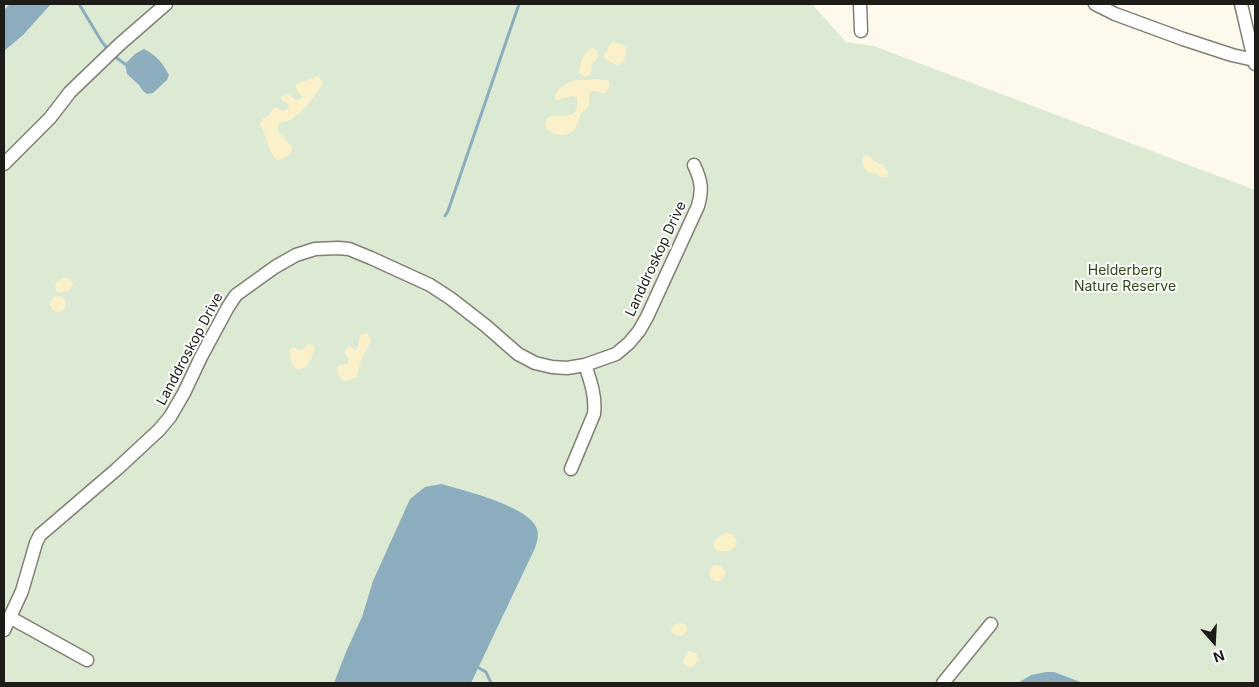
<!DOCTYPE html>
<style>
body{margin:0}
#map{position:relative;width:1259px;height:687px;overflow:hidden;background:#fdfaed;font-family:Inter,sans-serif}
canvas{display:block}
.frame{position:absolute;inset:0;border:5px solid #1d1c18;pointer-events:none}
.north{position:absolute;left:1189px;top:617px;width:50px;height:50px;-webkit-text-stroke:4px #fff;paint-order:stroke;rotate:161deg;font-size:14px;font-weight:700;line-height:20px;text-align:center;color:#1d1c18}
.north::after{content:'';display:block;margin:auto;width:18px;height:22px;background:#1d1c18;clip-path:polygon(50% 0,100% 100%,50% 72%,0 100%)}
</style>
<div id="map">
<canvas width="1259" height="687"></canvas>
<div class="frame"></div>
<div class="north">N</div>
</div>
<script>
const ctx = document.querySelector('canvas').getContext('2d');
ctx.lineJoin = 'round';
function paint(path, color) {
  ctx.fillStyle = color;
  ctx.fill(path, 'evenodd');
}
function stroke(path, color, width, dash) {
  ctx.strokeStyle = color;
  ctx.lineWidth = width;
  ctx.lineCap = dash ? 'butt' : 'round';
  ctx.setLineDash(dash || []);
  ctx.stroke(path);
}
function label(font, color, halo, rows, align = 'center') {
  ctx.font = font + ' Inter,sans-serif';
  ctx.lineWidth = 4;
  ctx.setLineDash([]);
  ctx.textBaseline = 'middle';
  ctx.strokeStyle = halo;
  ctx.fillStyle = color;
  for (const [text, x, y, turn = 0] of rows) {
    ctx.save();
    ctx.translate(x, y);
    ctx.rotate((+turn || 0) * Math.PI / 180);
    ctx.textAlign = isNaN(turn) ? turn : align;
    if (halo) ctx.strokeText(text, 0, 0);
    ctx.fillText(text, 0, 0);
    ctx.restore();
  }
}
const green = new Path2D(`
 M4,4H812L846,42L874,46L1255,190V683H4Z`);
const sand = new Path2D(`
 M613,42L622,44L626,47C627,53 625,68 615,64C612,63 607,60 605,58L604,54L608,50L609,45Z
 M593,48L597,50L598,57L592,64L591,74L585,77L583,76L579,72C580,63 583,52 593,48Z
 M315,77C319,76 321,78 322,83C318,94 300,115 290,120C286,122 282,122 278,124V131L291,146L292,150C290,155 283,160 277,160C270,155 268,142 265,135C264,130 261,129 260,124L263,119L268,116L274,108H278L282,111L286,110L289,108L288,104L281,99V96L288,94L296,100L301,99L302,97L297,91L296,85C301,79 309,82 315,77Z
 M594,79L607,80C611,83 610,90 605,93L592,91L589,93C588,97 590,102 589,105C588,110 583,110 581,114C578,119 579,124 575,129C566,139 548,136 545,124L548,117C565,112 579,123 577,97L572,96L558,100L555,98C556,89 568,81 577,80C583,80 588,80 594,79Z
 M865,155H869L874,161L883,165L887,170L888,174L886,177L883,178L877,174L867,172L863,166L862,160Z
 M64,277L72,281L73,285L69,290L59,293L56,291L55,286L57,281Z
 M50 304a8 8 0 1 1 16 0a8 8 0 1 1-16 0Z
 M363,333L368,334L371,341L362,358L358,371L357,377L347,381H343L338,375L337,367C340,363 345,366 348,363L349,358L345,354V350L350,346L355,350H357C360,344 357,337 363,333Z
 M308,344L312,345L314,349C311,358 309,370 297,369C290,365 290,357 289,350L294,347L298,350H302Z
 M727,533C745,536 736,557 716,550L713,545C714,538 721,535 727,533Z
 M709 573a8 8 0 1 1 16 0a8 8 0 1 1-16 0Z
 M680,623L686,625L687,630C684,637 678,637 672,633L671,630L674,625Z
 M690,651L696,653L698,659L694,666L689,667L685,665L683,661L687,652Z`);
const water = new Path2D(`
 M10,4H51L23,35L4,51V10Z
 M144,49C157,56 162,62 169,75L167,80L153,93L147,94L143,91L139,85L127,74L125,64L135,54Z
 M441,484C463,490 531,507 537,529C539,536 537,542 535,548L471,683H334L346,652L362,617L373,581L410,499L425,487Z
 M1046,672H1054L1083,683H1018L1031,675Z`);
const stream = new Path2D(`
 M79,4L102,42L106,47
 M114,56L125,64
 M445,216L448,211C471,142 496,73 519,4
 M479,668L486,672L491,683`);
const street = new Path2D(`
 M860,4L861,31
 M1095,4L1115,14L1183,39L1232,55L1254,60
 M1241,4L1255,64
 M4,164L50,118L70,92L120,44L166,4
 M571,469L594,414C596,397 591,382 585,365
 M11,618L87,660
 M4,630L22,591L36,543L40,535L117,469L159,430L170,417L184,393L201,357L228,307L236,295L275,267L296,255L315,249L338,248L349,249L371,258L430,285L450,298L486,326L518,354L535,363L552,367L567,368L585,365L616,354L629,343L639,331L647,317L698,206C703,189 701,180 694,165
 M943,683L991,624`);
const streetNames = [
 ["Landdroskop Drive",656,259,-65],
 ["Landdroskop Drive",190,349,-62]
];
const parkNames = [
 ["Helderberg",1125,271],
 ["Nature Reserve",1125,287]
];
paint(green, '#ddead3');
paint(sand, '#faf0ca');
paint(water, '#8badbe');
stroke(stream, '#8badbe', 3);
stroke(street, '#827f74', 15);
stroke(street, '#fff', 12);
label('14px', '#1d1c18', '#fff', streetNames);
label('14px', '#314719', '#fff', parkNames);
</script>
